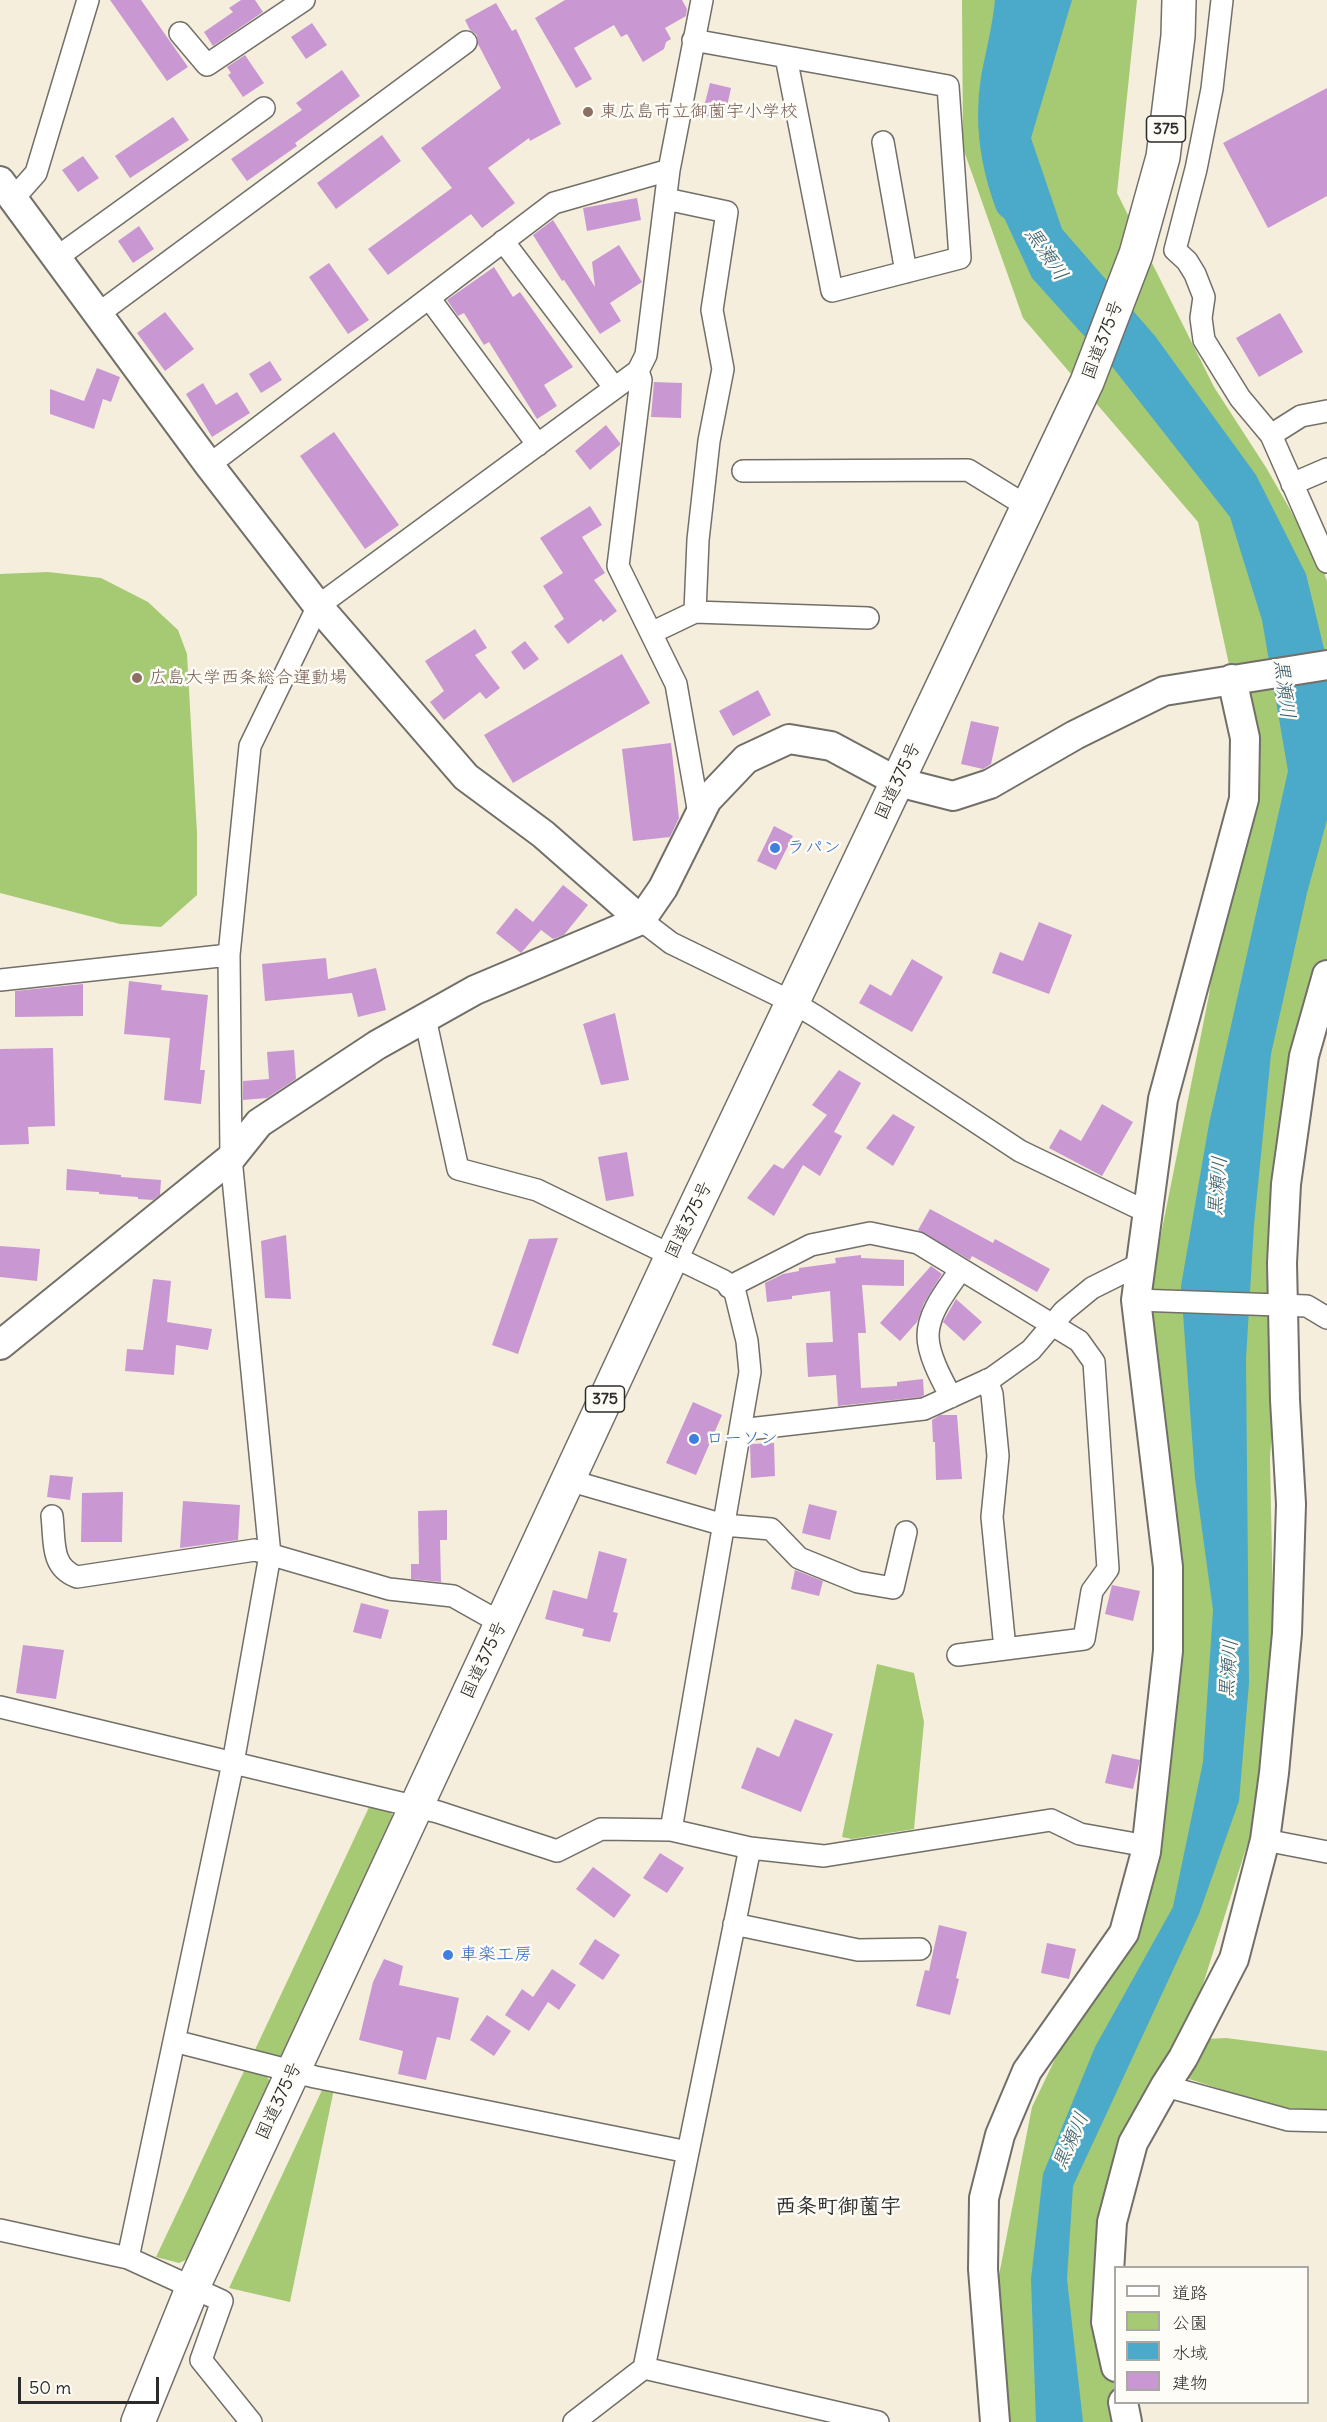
<!DOCTYPE html>
<meta charset="utf-8">
<style>
body{margin:0}
#map{position:relative;width:1327px;height:2422px;overflow:hidden;background:#f5eedc;font-family:Delius,"Klee One",sans-serif}
canvas{display:block}
.legend{position:absolute;left:1114px;top:2266px;width:195px;height:138px;box-sizing:border-box;background:#fdfcf7;border:2px solid #a9a8a5;margin:0;padding:8px 10px;list-style:none;font-size:18px;color:#2b2b2b}
.legend li{display:flex;align-items:center;gap:12px;height:30px}
.legend b{width:30px;border:2px solid #a9a8a5}
.scale{position:absolute;left:18px;top:2377px;width:141px;height:27px;box-sizing:border-box;border:3px solid #2b2b2b;border-top:0;padding-left:8px;font-size:18px;line-height:21px;white-space:nowrap;color:#2b2b2b;-webkit-text-stroke:4px #fdfcf7;paint-order:stroke}
</style>
<div id="map">
<canvas width="1327" height="2422"></canvas>
<ul class="legend">
<li><b style="height:8px;background:#fff"></b>道路</li>
<li><b style="height:16px;background:#a6c973"></b>公園</li>
<li><b style="height:16px;background:#4ba9ca"></b>水域</li>
<li><b style="height:16px;background:#c997d2"></b>建物</li>
</ul>
<div class="scale">50 m</div>
</div>
<script>
const ctx = document.querySelector('canvas').getContext('2d');
ctx.lineJoin = 'round';
function paint(path, color) {
  ctx.fillStyle = color;
  ctx.fill(path, 'evenodd');
}
function stroke(path, color, width, dash) {
  ctx.strokeStyle = color;
  ctx.lineWidth = width;
  ctx.lineCap = dash ? 'butt' : 'round';
  ctx.setLineDash(dash || []);
  ctx.stroke(path);
}
function label(font, color, halo, rows, align = 'center') {
  ctx.font = font + ' Delius,"Klee One",sans-serif';
  ctx.lineWidth = 5;
  ctx.setLineDash([]);
  ctx.textBaseline = 'middle';
  ctx.strokeStyle = halo;
  ctx.fillStyle = color;
  for (const [text, x, y, turn = 0] of rows) {
    ctx.save();
    ctx.translate(x, y);
    ctx.rotate((+turn || 0) * Math.PI / 180);
    ctx.textAlign = isNaN(turn) ? turn : align;
    if (halo) ctx.strokeText(text, 0, 0);
    ctx.fillText(text, 0, 0);
    ctx.restore();
  }
}
const green = new Path2D(`
 M962,0H1137L1117,193L1214,387L1267,469L1320,562L1327,581V995L1292,1141L1270,1458L1276,1754L1198,2000L1109,2177L1116,2268V2402L1127,2422H995L988,2331L1032,2107L1082,2003L1131,1932L1168,1567L1145,1314L1209,995L1245,738L1198,522L1023,318L963,148Z
 M48,572L101,578L148,602L178,630L187,654L197,833V895L161,927L120,924L0,893V574Z
 M877,1664L914,1673L924,1722L914,1829L852,1839L842,1837Z
 M371,1803L388,1809L397,1821L287,2057L275,2061L253,2054Z
 M1226,2038L1327,2051V2111L1275,2107L1183,2077L1207,2039Z
 M245,2069L266,2075L272,2085L190,2258L179,2263L156,2257Z
 M324,2086L334,2089L290,2302L229,2288Z`);
const water = new Path2D(`
 M1008,0H1072L1031,138L1062,229L1155,336L1256,475L1306,574L1327,661V820L1307,893L1271,1054L1254,1225L1246,1359L1249,1683L1239,1801L1199,1914L1073,2186L1067,2279L1083,2422H1036L1031,2279L1043,2174L1095,2047L1173,1907L1203,1762L1213,1610L1195,1478L1181,1286L1209,1124L1288,771L1262,620L1230,517L1114,369L1032,278L1001,211L998,87Z`);
const river = new Path2D(`
 M1012,0C1010,27 1003,52 998,78C991,121 997,163 1012,203`);
const building = new Path2D(`
 M110,0H141L188,67L167,81Z
 M241,0H255L263,12L213,46L204,32L233,12L229,8Z
 M565,0H682L687,9L686,16L665,28L671,39L666,42L664,49L643,62L627,34L621,37L614,25L574,48L592,79L576,88L535,18Z
 M496,3L512,31L516,29L561,124L530,141L529,138L488,168L515,203L482,228L471,214L388,275L368,249L452,188L421,148L501,88L478,44L477,35L470,30L465,20Z
 M312,23L327,45L306,59L291,37Z
 M245,55L264,83L243,97L228,75L231,73L227,67Z
 M342,70L360,96L295,143L297,146L247,181L231,159L302,110L296,103Z
 M710,83L731,88L724,120L702,115Z
 M1327,88V196L1268,228L1223,143Z
 M173,117L189,140L130,178L115,156Z
 M382,135L401,161L336,209L317,183Z
 M83,156L99,178L78,192L62,170Z
 M637,198L641,220L587,231L583,208Z
 M553,220L595,287L592,262L619,245L642,282L610,303L621,321L600,334L564,280L562,281L533,235Z
 M139,226L154,249L133,263L118,241Z
 M329,263L369,320L348,334L309,277Z
 M494,267L513,297L520,292L573,367L544,385L557,406L537,419L489,342L484,345L464,313L458,316L447,300Z
 M165,312L194,349L165,371L137,333Z
 M1280,313L1303,352L1259,377L1236,338Z
 M270,361L282,380L261,393L249,374Z
 M97,368L120,377L111,402L103,399L94,429L50,414V389L84,401Z
 M654,382L682,383L681,418L651,417Z
 M203,383L216,405L237,392L250,413L212,437L186,394Z
 M606,425L620,443V445L590,470L575,451Z
 M334,432L399,525L365,549L300,456Z
 M590,506L602,525L582,537L605,573L594,580L617,611L603,622L601,619L568,644L554,626L564,619L543,586L563,573L540,538Z
 M475,629L487,648L475,655L500,688L486,699L480,692L444,720L430,702L444,691L425,661Z
 M525,641L539,659L524,670L511,652Z
 M622,654L650,703L513,783L484,735Z
 M758,690L771,715L733,736L719,711Z
 M971,721L999,727L991,764L983,769L961,764Z
 M671,743L679,818L670,837L633,841L622,749Z
 M774,826L793,836L776,870L757,861Z
 M563,885L588,905L564,935L553,939L541,930L521,953L496,933L516,908L533,922Z
 M1039,922L1072,935L1049,994L992,973L1000,952L1023,961Z
 M326,958L328,979L376,968L386,1010L358,1017L352,993L265,1001L262,964Z
 M912,959L943,977L912,1032L859,1003L870,984L891,996Z
 M129,981L162,985L161,990L208,995L200,1070H205L201,1104L164,1100L170,1038L124,1034Z
 M83,984V1016L15,1017V991Z
 M615,1013L629,1080L601,1085L583,1024Z
 M53,1048L55,1126L28,1127L29,1144L0,1145V1049Z
 M294,1050L296,1079L267,1098L243,1100V1081L269,1079L267,1052Z
 M839,1070L861,1083L834,1132L842,1136L820,1176L803,1165L774,1216L747,1198L774,1164L783,1169L827,1115L812,1105Z
 M1102,1104L1133,1122L1102,1176L1049,1148L1060,1129L1081,1141Z
 M893,1114L915,1127L893,1166L866,1148Z
 M627,1152L634,1196L606,1201L598,1157Z
 M67,1169L121,1175V1177L161,1180L160,1195L153,1200L138,1199V1197L99,1194V1192L66,1190Z
 M930,1209L993,1243L995,1239L1050,1269L1037,1292L972,1256L970,1260L918,1230Z
 M286,1235L291,1299L265,1298L261,1241Z
 M558,1238L518,1354L492,1345L529,1239Z
 M0,1246L40,1249L37,1281L0,1277Z
 M861,1255V1258L904,1260V1286L862,1285L866,1333H858L861,1388L897,1386V1382L923,1379L924,1395L921,1397L838,1406L836,1375L808,1377L806,1343L833,1342L830,1291L792,1296V1299L767,1302L765,1283L783,1274L799,1271V1268L836,1263L835,1258Z
 M931,1266L942,1274L924,1303L917,1322L900,1341L880,1323Z
 M153,1279L171,1281L167,1322L212,1329L208,1350L176,1345L174,1375L125,1371L127,1349L143,1350Z
 M956,1299L982,1322L964,1341L943,1322Z
 M693,1402L722,1415L696,1475L666,1463Z
 M940,1415H957L962,1479L936,1480L935,1442H933L932,1420Z
 M774,1443L775,1476L751,1478L750,1444Z
 M50,1475L73,1477L70,1500L47,1497Z
 M123,1492L122,1542H81L82,1493Z
 M183,1501L240,1505L238,1540L180,1548Z
 M809,1504L837,1511L830,1540L802,1533Z
 M447,1510V1540H440L441,1582L411,1579V1564H419L418,1511Z
 M599,1551L627,1559L613,1612L618,1613L610,1642L582,1636L584,1629L545,1619L553,1590L587,1599Z
 M795,1570L823,1581L819,1596L791,1589Z
 M1112,1585L1140,1591L1133,1621L1105,1614Z
 M361,1603L389,1610L381,1639L353,1632Z
 M23,1645L64,1650L56,1699L16,1693Z
 M795,1719L833,1734L801,1812L741,1788L757,1747L779,1757Z
 M1112,1754L1140,1760L1133,1789L1105,1783Z
 M660,1853L684,1868L667,1893L643,1878Z
 M593,1867L631,1895L614,1918L576,1889Z
 M939,1925L967,1932L956,1978L959,1979L950,2015L916,2006L925,1970L929,1971Z
 M595,1939L620,1955L603,1980L579,1964Z
 M1047,1943L1076,1949L1069,1979L1041,1973Z
 M384,1959L403,1966L399,1985L459,1998L450,2040L437,2037L426,2080L398,2074L403,2051L359,2040L373,1982Z
 M552,1969L576,1985L559,2010L548,2002L529,2031L505,2015L522,1989L533,1997Z
 M487,2015L511,2031L494,2056L470,2040Z`);
const street = new Path2D(`
 M1222,0L1212,89L1196,169L1175,250L1187,261L1195,274L1204,297L1201,318L1204,340L1240,398L1271,435L1327,562
 M180,33L207,65L304,0
 M693,40L948,86L960,258L832,291L786,57
 M883,142L906,272
 M13,199L36,173L88,0
 M503,241L614,387
 M56,258L264,108
 M429,298L538,445
 M98,314L466,42
 M638,371L641,380L618,566L676,684L699,814
 M1271,435L1301,416L1327,411
 M209,465L554,203L669,170
 M743,471L968,470L1028,507
 M1292,484L1327,469
 M695,612L868,618
 M651,633L695,612L698,540L709,441L723,369L712,310L727,212L666,199
 M641,920L671,943L794,1003L817,1017L1020,1151L1147,1212
 M0,980L229,955
 M425,1018L458,1169L537,1190L724,1281L735,1292L747,1341L750,1372L671,1830
 M729,1287L811,1245L870,1233L918,1243L1079,1341L1094,1362L1108,1569L1092,1591L1084,1639L958,1655
 M1136,1300L1307,1306L1327,1318
 M987,1380L992,1394L998,1456L992,1517L1005,1649
 M951,1397C942,1380 928,1355 928,1336C928,1311 948,1289 961,1269
 M740,1430L924,1409L992,1378L1031,1350L1064,1311L1092,1288L1140,1264
 M568,1480L724,1525L771,1529L799,1558L858,1582L893,1588L906,1532
 M52,1516C55,1541 50,1567 77,1577L255,1550L389,1589L453,1596L501,1623
 M0,1707L438,1812L557,1851L601,1829L671,1830L750,1848L824,1856L1051,1820L1080,1834L1147,1846
 M1265,1840L1327,1852
 M750,1848L644,2368L878,2422
 M734,1924L858,1950L920,1949
 M174,2041L315,2077L688,2152
 M1165,2086L1288,2120L1327,2121
 M0,2230L128,2258L222,2301L201,2360L251,2422
 M128,2258L233,1763L270,1555L231,1158L229,955L250,746L318,606L638,371L646,355L669,170L702,0
 M574,2422L644,2368`);
const secondary = new Path2D(`
 M0,181L209,465L318,606L466,777L543,834L641,920
 M0,1345L231,1158L259,1123L377,1045L475,990L641,920L663,888L707,800L746,759L789,739L831,746L898,782L953,796L990,784L1075,735L1164,691L1327,665
 M1116,2367L1106,2322L1112,2222L1133,2143L1165,2086L1183,2058L1234,1959L1265,1840L1274,1773L1287,1633L1291,1504L1285,1400L1282,1263L1286,1184L1304,1056L1327,975
 M1123,2402L1127,2422
 M995,2422L983,2269L984,2198L1000,2135L1027,2071L1124,1933L1146,1852L1168,1651V1567L1136,1300L1163,1099L1244,799L1245,738L1232,679`);
const highway = new Path2D(`
 M138,2422L192,2289L672,1256L1087,382L1136,254L1163,157L1178,36L1179,0`);
const markers = [
 [588,112,6,"#8d6e63"],
 [137,678,6,"#8d6e63"],
 [775,848,6,"#3f7fe0"],
 [694,1439,6,"#3f7fe0"],
 [448,1955,6,"#3f7fe0"]
];
const shields = [
 [1166,129,39],
 [605,1399,39]
];
const shieldNames = [
 ["375",1166,129],
 ["375",605,1399]
];
const educationNames = [
 ["東広島市立御薗宇小学校",600,112],
 ["広島大学西条総合運動場",149,678]
];
const streetNames = [
 ["国道375号",1103,340,-69],
 ["国道375号",898,781,-65],
 ["国道375号",689,1220,-64],
 ["国道375号",484,1660,-65],
 ["国道375号",279,2101,-65]
];
const shopNames = [
 ["ラパン",787,848],
 ["ローソン",706,1439],
 ["車楽工房",460,1955]
];
const waterNames = [
 ["黒瀬川",1046,254,56],
 ["黒瀬川",1284,689,83],
 ["黒瀬川",1218,1186,-85],
 ["黒瀬川",1229,1669,-86],
 ["黒瀬川",1071,2141,-66]
];
const quarterNames = [
 ["西条町御薗宇",838,2207]
];
paint(green, '#a6c973');
paint(water, '#4ba9ca');
stroke(river, '#4ba9ca', 34);
paint(building, '#c997d2');
stroke(street, '#726f69', 24);
stroke(secondary, '#726f69', 32);
stroke(highway, '#726f69', 36);
stroke(street, '#fff', 21);
stroke(secondary, '#fff', 28);
stroke(highway, '#fff', 33);
for (const [x, y, r, color] of markers) {
  const dot = new Path2D();
  dot.arc(x, y, r, 0, 2 * Math.PI);
  ctx.fillStyle = color;
  ctx.fill(dot);
  stroke(dot, '#fdfcf7', 2);
}
for (const [x, y, w] of shields) {
  const box = new Path2D();
  box.roundRect(x - w / 2, y - 13, w, 26, 4.5);
  ctx.fillStyle = '#fdfcf7';
  ctx.fill(box);
  stroke(box, '#2b2b2b', 1.5);
}
label('bold 16px', '#2b2b2b', null, shieldNames);
label('18px', '#785e54', '#fdfcf7', educationNames, 'left');
label('18px', '#2b2b2b', '#fdfcf7', streetNames);
label('18px', '#366cbe', '#fdfcf7', shopNames, 'left');
label('italic 20px', '#385d6b', '#fdfcf7', waterNames);
label('bold 21px', '#2b2b2b', '#fdfcf7', quarterNames);
</script>
